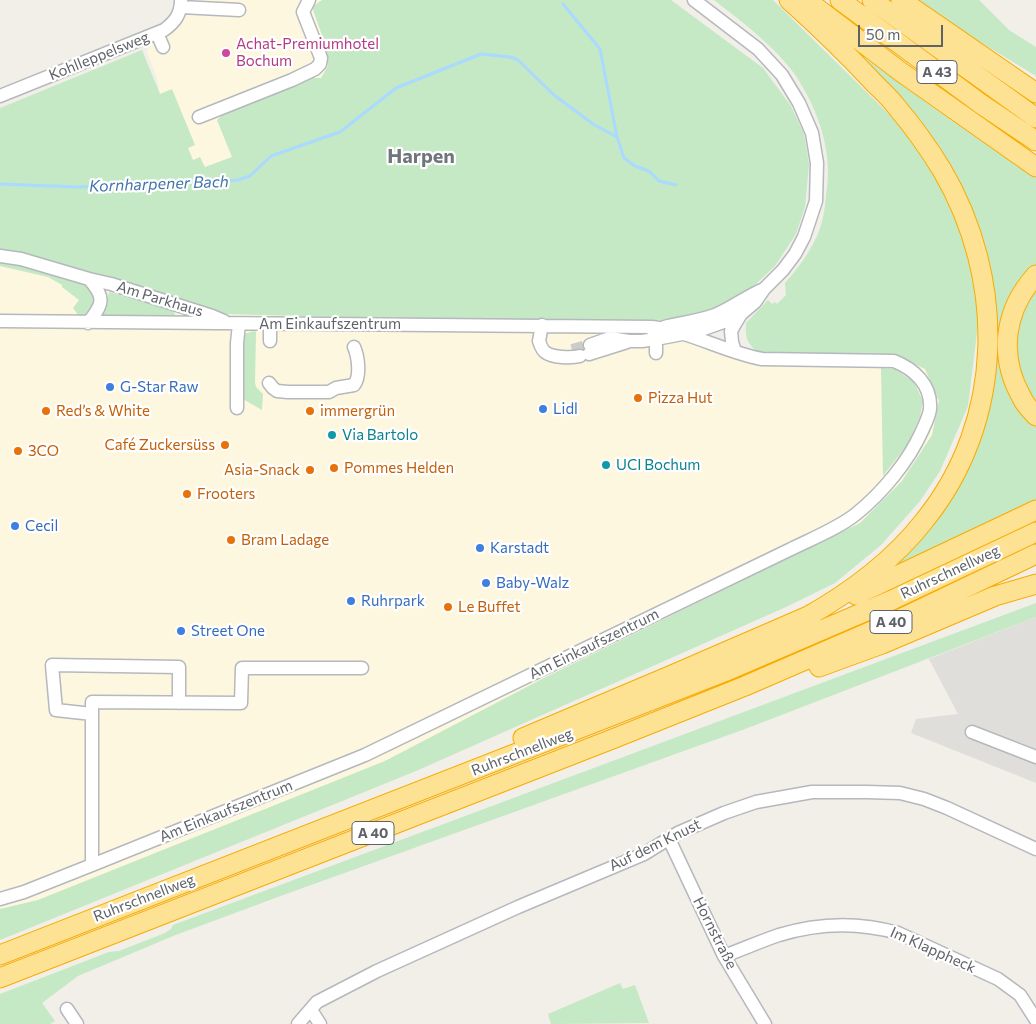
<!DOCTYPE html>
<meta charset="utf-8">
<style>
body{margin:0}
#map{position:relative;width:1036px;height:1024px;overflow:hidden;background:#f1efe8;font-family:Commissioner,sans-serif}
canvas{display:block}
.scale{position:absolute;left:858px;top:25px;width:85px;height:22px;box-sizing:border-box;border:2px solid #5f6368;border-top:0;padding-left:6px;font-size:15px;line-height:18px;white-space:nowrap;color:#5f6368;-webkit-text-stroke:4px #fff;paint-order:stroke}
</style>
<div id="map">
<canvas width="1036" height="1024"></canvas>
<div class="scale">50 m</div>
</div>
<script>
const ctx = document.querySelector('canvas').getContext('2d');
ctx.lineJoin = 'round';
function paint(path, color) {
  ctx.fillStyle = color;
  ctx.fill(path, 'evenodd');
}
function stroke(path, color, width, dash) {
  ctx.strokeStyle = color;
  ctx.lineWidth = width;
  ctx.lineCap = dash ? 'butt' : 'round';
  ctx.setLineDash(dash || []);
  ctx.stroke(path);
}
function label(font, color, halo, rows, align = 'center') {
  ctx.font = font + ' Commissioner,sans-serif';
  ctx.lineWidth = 4.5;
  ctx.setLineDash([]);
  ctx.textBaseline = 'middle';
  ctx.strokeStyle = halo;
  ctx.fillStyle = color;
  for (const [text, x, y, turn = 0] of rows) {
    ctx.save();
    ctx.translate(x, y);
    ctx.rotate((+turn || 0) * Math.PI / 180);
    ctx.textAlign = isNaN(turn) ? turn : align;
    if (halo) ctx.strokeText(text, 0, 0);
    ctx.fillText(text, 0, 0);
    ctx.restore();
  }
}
const commercial = new Path2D(`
 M186,0H322L312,7L326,47L328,66L321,78H305L217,120L233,157L205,167L193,160L160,94L157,77L147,53L150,40Z
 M0,249L107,276L488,321L659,320L687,326L713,349L757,352L896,355L925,369L939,401L932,435L902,481L860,523L544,678L385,761L38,900L0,909Z`);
const industrial = new Path2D(`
 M1036,617V783L911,733L916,719L958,714L929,659Z`);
const green = new Path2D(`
 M322,0H671L763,68L791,106L804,134L809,164L805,207L796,234L775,266L745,294L716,309L690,317L659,320L488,321L223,314L107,276L0,249V108L142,50L160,94L172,89L195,145L188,148L193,160L200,157L205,167L232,157L217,120L231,107L305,78H321L328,66L326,47L312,7Z
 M714,0H773L900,125L938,176L966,235L981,300L968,406L940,471L920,501L881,545L835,583L786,607L416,771L0,940V909L38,900L385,761L544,678L860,523L902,481L932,435L939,401L925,369L896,355L757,352C747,342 745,338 746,323L768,300L772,304L775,302L777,304L786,295L785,283C799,267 808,255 817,236C823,223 825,208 826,195C827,187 828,179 828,172C828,137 813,100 793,72C772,44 742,22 714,0Z
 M913,0H979L1009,30L1036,47V76L967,34Z
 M829,32C897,82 965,131 1036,178V265L1032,268L1000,363L1005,384L1029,420L1036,426V501L968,534L879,576L949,495L996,348V318L994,286L985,245L969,202L946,158L922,125Z
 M0,261L26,267L86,285L90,287L96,300C92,308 89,315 79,316L73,308L79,300L62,287V285L48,277L0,266Z
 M1036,289V400L1028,390L1018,368L1016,340L1020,320L1031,296Z
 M109,292L174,310L175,315L171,317L102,316V315C110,305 106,301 109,292Z
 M254,331L256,332L255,383L256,387L263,394L262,410L243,399L241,343L244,334Z
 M881,368L895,369L914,382L923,401L920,417L907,445L883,476Z
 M1036,603V617L745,729L286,894L173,936L78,976L42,1003L55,1021L50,1024H0V994L109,952L119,951L165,933L171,929L173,925Z
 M620,983L623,989L635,985L649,1023L551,1024L548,1014Z`);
const stream = new Path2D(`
 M563,4L600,49L617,137L624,158L635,166L649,171L659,181L676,185
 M0,184L78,187L125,185L134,182L155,186L186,181L206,183L238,180L250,176L271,156L340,132L396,88L481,54L510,57L518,60L554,95L593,124L617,137`);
const minorTunnel = new Path2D(`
 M572,350L590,345`);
const minor = new Path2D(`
 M694,0L758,49L782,75L799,103L812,133L817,163L816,201L804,237L795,254L783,270L764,289L755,302L741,314L736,322L731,331L732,342L735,352
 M181,7L239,10
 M157,33L163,47
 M0,96L164,30C175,22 181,14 181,0
 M199,117L292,80L315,69L320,64L321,58L303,12L309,0
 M0,256L21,259L89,279L111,284L212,316L224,321
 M0,321L652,327C690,331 724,352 762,359L894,361C914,369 932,385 930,409C929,417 925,424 922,431C908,462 883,492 856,514C837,529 811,539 789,550L365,755L92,865L24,892L0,899
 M88,323C103,304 106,298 89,279
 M270,324V341
 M542,325L539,341C540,344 542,350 545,352C552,358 572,358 580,356
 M664,327C681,323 698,321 715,315C732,308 747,296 764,289
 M653,331L656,339V353
 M590,345L610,338L629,341H642L656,339L698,331L729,320L741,314
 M589,354L627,342
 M269,383L273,388L277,391L288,392H329L336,388L354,385C361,376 358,356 354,347
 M237,408V343L239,324
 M92,714L56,710L52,665L179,667V703
 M972,732L1036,757
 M669,839L724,956L765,1024
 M92,865V702L241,703L242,668H362
 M724,956C743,949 761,941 779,935C818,923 859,922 898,933L998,979L1020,995L1036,1020
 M67,1009L77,1024
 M311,1010L320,1024
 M298,1024L317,1002L377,971L518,907L644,854L678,833L724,813L756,802L812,792H867L900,793L924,799L947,808L1036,849`);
const highway = new Path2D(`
 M789,0C818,26 847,54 874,83C881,90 889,97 895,105C912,125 928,147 942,170C1006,279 1006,420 924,521C892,562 848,594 803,619
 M840,0L981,104L1036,141
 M872,0L1036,118
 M901,0L1036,93
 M809,2L901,72L1036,167
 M1036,275C1004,310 998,356 1022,398C1025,405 1031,410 1036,416
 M856,595L1036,510
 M819,667L882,644L995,596L1036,584
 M523,738L672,675L813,614
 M0,955L724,672L892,600L1036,532
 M0,978L615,738L745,686L902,618L1036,554`);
const markers = [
 [226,53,5,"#d1479c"],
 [110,387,5,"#3f7fe0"],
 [638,398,5,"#e8710a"],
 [543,409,5,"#3f7fe0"],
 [46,411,5,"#e8710a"],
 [310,411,5,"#e8710a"],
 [332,435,5,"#0f9aa8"],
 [225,445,5,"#e8710a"],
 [18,451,5,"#e8710a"],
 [606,465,5,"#0f9aa8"],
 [334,468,5,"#e8710a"],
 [310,470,5,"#e8710a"],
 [187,494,5,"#e8710a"],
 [15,526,5,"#3f7fe0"],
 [231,540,5,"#e8710a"],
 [480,548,5,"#3f7fe0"],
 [486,583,5,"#3f7fe0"],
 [351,601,5,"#3f7fe0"],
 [448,607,5,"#e8710a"],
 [181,631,5,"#3f7fe0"]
];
const shields = [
 [937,72,40],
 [891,622,42],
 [373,833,42]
];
const shieldNames = [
 ["A 43",937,72],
 ["A 40",891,622],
 ["A 40",373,833]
];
const hotelNames = [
 ["Achat-Premiumhotel",236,44],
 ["Bochum",236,61]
];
const streetNames = [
 ["Kohlleppelsweg",99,56,-22],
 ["Am Parkhaus",160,299,17],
 ["Am Einkaufszentrum",330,324],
 ["Ruhrschnellweg",950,572,-25],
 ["Am Einkaufszentrum",594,644,-26],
 ["Ruhrschnellweg",522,752,-21],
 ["Am Einkaufszentrum",226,811,-22],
 ["Auf dem Knust",655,845,-26],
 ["Ruhrschnellweg",144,898,-21],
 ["Hornstraße",715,933,63],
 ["Im Klappheck",933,950,24]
];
const shopNames = [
 ["G-Star Raw",120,387],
 ["Lidl",553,409],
 ["Cecil",25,526],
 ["Karstadt",490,548],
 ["Baby-Walz",496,583],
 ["Ruhrpark",361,601],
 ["Street One",191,631]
];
const foodNames = [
 ["Pizza Hut",648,398],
 ["Red’s & White",56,411],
 ["immergrün",320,411],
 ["Café Zuckersüss",215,445,"right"],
 ["3CO",28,451],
 ["Pommes Helden",344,468],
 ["Asia-Snack",300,470,"right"],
 ["Frooters",197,494],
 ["Bram Ladage",241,540],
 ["Le Buffet",458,607]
];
const cultureNames = [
 ["Via Bartolo",342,435],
 ["UCI Bochum",616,465]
];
const waterNames = [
 ["Kornharpener Bach",159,184,-2]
];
const districtNames = [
 ["Harpen",421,156]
];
paint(commercial, '#fef7e0');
paint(industrial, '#e0deda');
paint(green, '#c5e8c5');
stroke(stream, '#aadaff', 3);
stroke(minorTunnel, '#ccccc8', 12, [12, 6]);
stroke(minor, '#b5b8bc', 15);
stroke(highway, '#f9ab00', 21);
stroke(minor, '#fff', 12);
stroke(highway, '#fde293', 19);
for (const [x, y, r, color] of markers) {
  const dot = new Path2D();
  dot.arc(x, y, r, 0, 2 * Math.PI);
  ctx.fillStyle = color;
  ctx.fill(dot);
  stroke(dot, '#fff', 2);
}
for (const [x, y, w] of shields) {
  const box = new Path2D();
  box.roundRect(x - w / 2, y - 11.5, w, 23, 4);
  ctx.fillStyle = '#fff';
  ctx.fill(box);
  stroke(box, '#5f6368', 1);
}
label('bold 14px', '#5f6368', null, shieldNames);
label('15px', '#b23c85', '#fff', hotelNames, 'left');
label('15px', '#5f6368', '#fff', streetNames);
label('15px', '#366cbe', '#fff', shopNames, 'left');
label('15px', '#c56008', '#fff', foodNames, 'left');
label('15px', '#0d838f', '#fff', cultureNames, 'left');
label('italic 16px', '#4174aa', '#fff', waterNames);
label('bold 20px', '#70757a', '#fff', districtNames);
</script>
